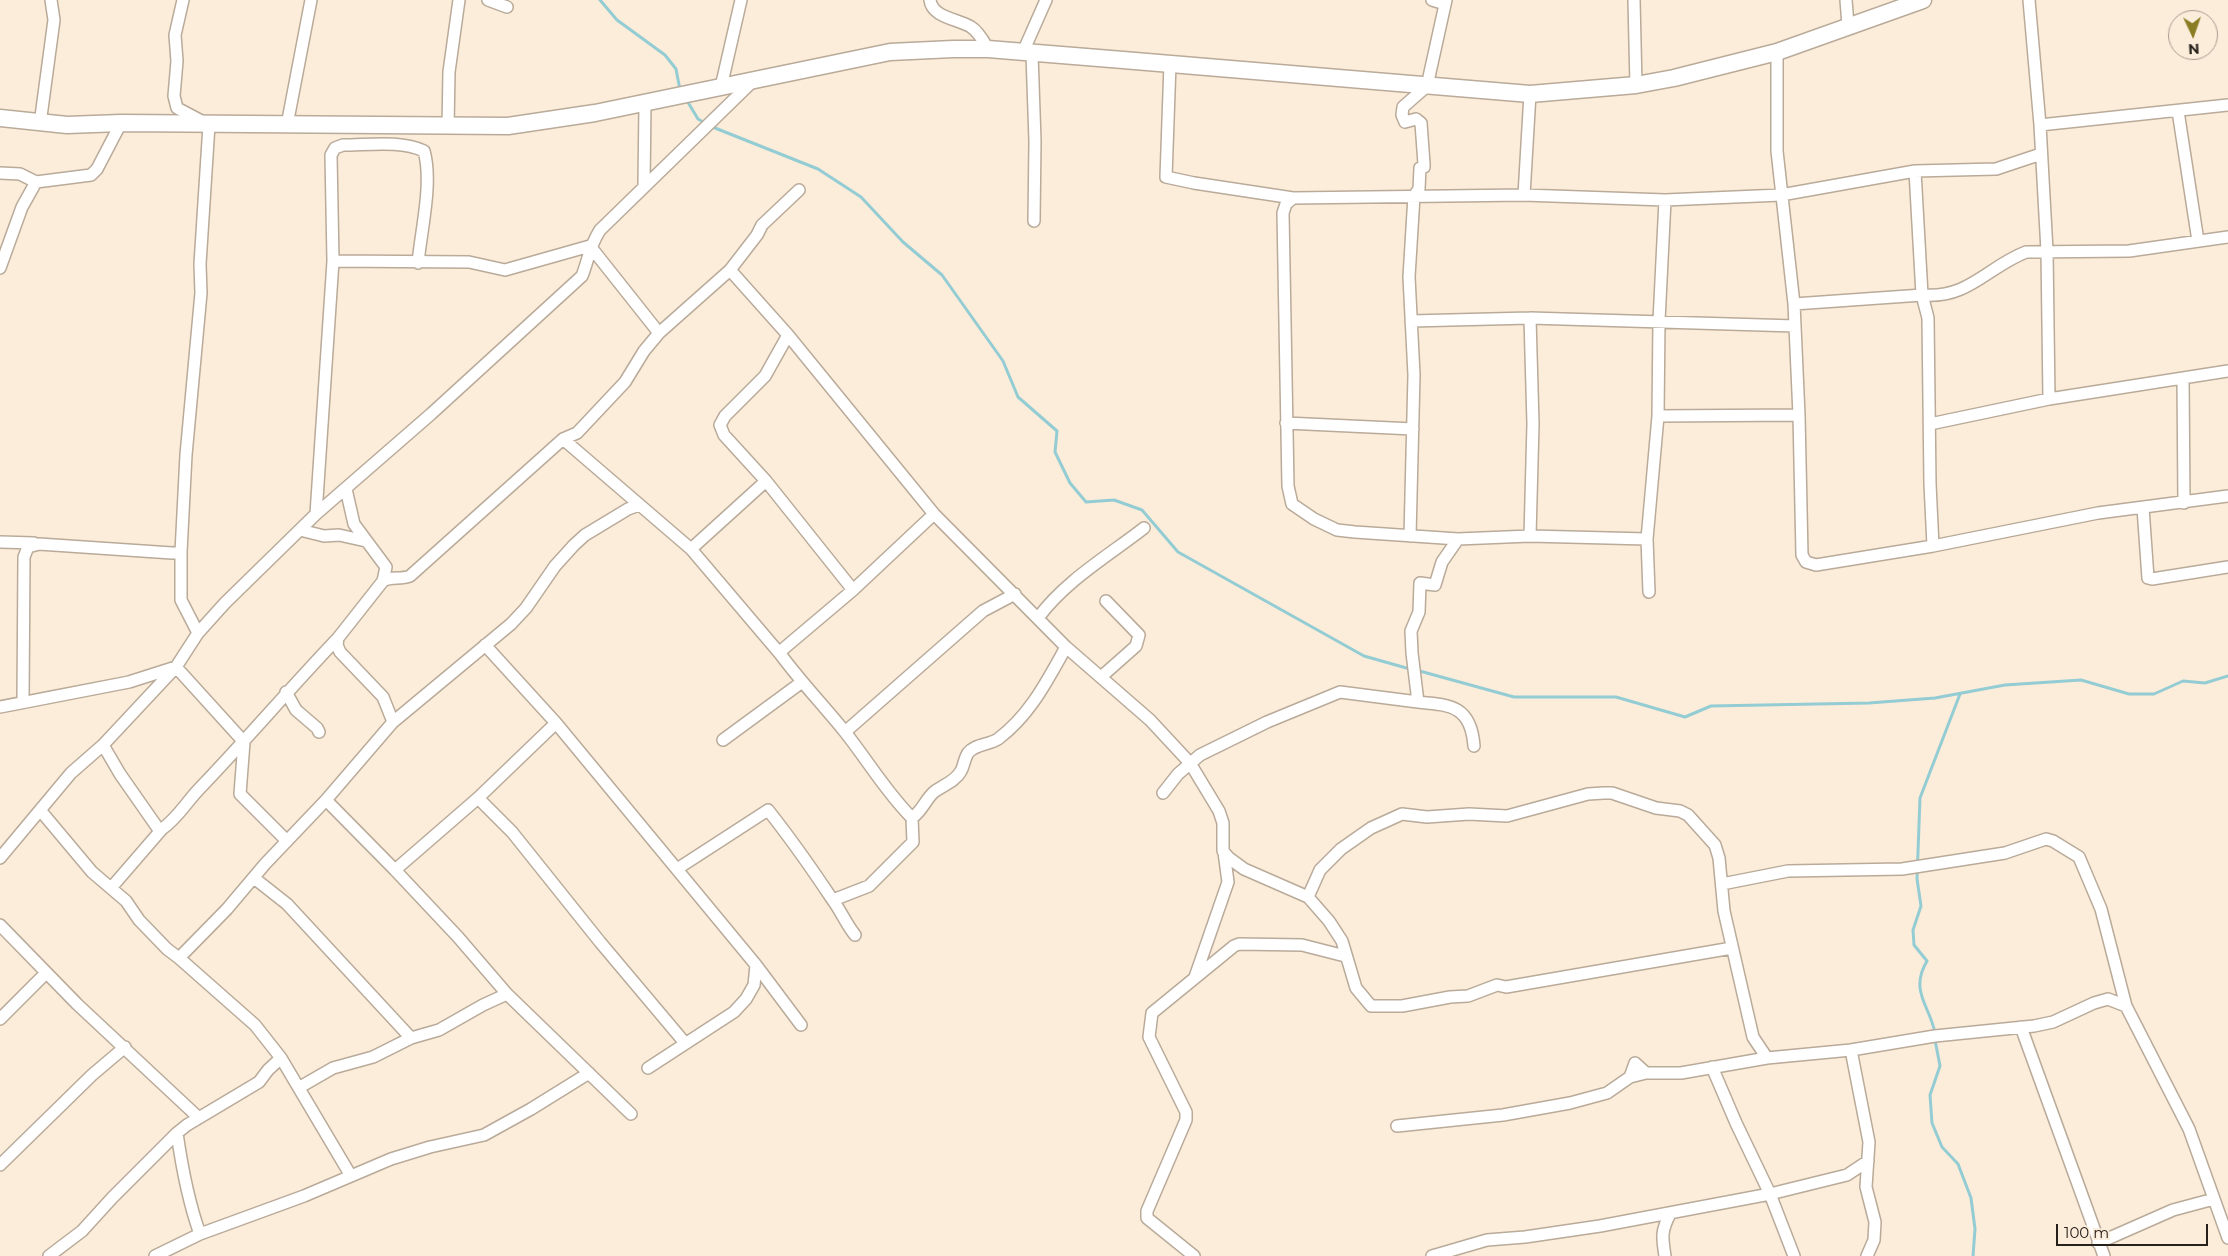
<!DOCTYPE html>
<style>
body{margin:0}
#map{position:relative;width:2228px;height:1256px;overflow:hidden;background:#fceddb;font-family:Montserrat,sans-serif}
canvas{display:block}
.north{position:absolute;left:2168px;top:10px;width:50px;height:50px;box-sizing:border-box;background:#fceddb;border:1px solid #a69b8e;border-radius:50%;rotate:177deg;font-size:14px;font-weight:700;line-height:20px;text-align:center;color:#26201a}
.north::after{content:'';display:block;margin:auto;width:18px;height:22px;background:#8a7d23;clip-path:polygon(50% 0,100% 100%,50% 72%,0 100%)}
.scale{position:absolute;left:2056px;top:1224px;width:152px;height:22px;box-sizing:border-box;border:2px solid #26201a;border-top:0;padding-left:6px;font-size:15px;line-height:18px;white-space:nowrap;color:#26201a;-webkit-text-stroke:4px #fceddb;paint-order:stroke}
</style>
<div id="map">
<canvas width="2228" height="1256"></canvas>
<div class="north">N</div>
<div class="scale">100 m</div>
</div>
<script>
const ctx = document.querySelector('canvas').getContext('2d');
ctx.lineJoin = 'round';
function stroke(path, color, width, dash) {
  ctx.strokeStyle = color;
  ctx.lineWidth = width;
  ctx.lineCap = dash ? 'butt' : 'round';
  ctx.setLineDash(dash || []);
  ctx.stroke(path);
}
const stream = new Path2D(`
 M600,0L617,20L665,55L676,69L680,90
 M686,99L698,119L705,123
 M710,126L818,169L861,197L903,242L942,275L1003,361L1018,397L1057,431L1055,452L1070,483L1086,502L1114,500L1142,510L1178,552L1364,656L1410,669
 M1416,670L1514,697H1616L1685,717L1711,706L1869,703L1935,698L2005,685L2081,680L2129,694H2154L2183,681L2205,683L2228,676
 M1935,1033C1930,1006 1909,991 1927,961L1914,945L1913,930L1921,906L1917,879L1920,798L1960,694
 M1935,1040L1940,1066L1930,1095L1932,1123L1942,1147L1958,1164L1971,1198L1975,1229L1973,1256`);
const minor = new Path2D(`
 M183,0L175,35L177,61L174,96L177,108L209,125L200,264L201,293L186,455L181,552V600L198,633
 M488,0L507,7
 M930,0C932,18 959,19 971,27C979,32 984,42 988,49
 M1432,0L1445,4
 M1634,0L1636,85
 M1846,0L1848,25
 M2029,0L2040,125L2047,251L2049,399
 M1023,52L1046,0
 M1777,52V151L1794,304L1799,415L1802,555L1806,562L1816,565L1933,546L2098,513L2228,496
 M1032,54L1035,141L1034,221
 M1170,64L1166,177L1194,183L1293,198L1524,195L1665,200L1781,195L1915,171L1996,169L2041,154
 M721,87L741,0
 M2178,111L2198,241
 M40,124L54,20L51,0
 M287,125L311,0
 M2040,125L2228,105
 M448,127L449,72L459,0
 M1915,171L1922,295L1928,318L1930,484L1933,546
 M0,173L20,174L36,182L91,175L97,169L121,123
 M644,186L645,103
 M1524,195L1530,94
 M1293,198L1286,204L1283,213L1288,486L1292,504L1314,519L1337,530L1355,532L1458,539L1530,536L1647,539
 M333,261L469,262L505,270L590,246L659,333
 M0,268L22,207L36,182
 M730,270L788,335L934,514L1066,647L1150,720L1190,763L1219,811L1223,823V851L1229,858L1244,869L1308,897
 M1794,304L1922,295C1969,299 1987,267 2026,252L2129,251L2228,237
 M1411,321L1530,318L1795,326
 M788,335L765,376L725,416L720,425L724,435L766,481L853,590
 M2183,379L2184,503
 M1658,416L1799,415
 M1286,423L1413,429
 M1930,424L2049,399L2228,371
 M563,439L691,549L781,655
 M346,489L354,524L386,567L383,581
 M2143,508L2148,578L2152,579L2228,567
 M316,514L333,261L331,155L335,148L343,145C368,145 401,140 424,151C433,183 421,230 418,263
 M300,530L324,536L339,535L366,541
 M1410,536L1414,375L1409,277L1414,196L1419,189L1420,168L1424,167V164L1421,123L1416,119L1405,122L1402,115L1403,107L1427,86L1446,0
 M1530,536L1533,424L1530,318
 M1458,539L1442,562L1435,585L1420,583L1419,612L1411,631L1412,653L1418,702C1451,705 1471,706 1474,746
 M0,542L34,543
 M691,549L766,481
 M1649,592L1647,539L1658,416L1659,321L1665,200
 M1038,618C1065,581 1108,556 1144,528
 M485,645L556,723L756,965L754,985L746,999L734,1012L648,1068
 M1101,677L1136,646L1139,635L1106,601
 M286,692L296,710L317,728L319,732
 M23,701L24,557L28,547L39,544L172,553L181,552
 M0,707L129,682L176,667L198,633L225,603L316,514L431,414L582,276C589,258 589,247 600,230L753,81
 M393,722L383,697L340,652L337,645L338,638L383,581C392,576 400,580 410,576L563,439L577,433L625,382L644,351L659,333L730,270L757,235L762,225L799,190
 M845,732L983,611L1015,594
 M723,740L802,682
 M1163,793L1178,774L1200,755L1267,722L1340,692L1418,702
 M478,798L512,832L600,942L685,1043
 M326,800L395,870L458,937L507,994L631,1114
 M40,810L92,872L126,901L139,920L167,949L179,958L227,909L265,864L326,800L393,722L511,624L526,608L555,566L574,545L585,535L628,509L639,505
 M912,818C923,810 925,800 934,792C943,785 955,782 961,771C964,766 964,759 968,753C975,744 989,745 998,739C1030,715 1047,681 1066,647
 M287,841L240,794L244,742L176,667L103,745L120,774L157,827L162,829C178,818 187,801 201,787C248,738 291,687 338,638
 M0,858L71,773L103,745
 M677,869L768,810C791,839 812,869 832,899C841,911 846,924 855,935
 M395,870L478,798L556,723
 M254,878L287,904L411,1038
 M1722,884L1788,871L1902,869L2005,853L2046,839L2053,841L2079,857L2101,909L2126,1006
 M111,888L162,829
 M833,900L869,886L913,842L912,818C886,792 868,761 845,732C824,706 801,682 781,655L782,650L853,590L934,514
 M0,925L77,1004L199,1118
 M1732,948L1506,987L1497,985L1468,996L1450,997L1402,1006H1371L1356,988L1342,941L1329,921L1308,897L1320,870L1341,849L1371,828L1402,814L1427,817L1469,814L1507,816L1588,794L1604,793H1612L1656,808L1680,811L1688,815L1715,845L1719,858L1724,911L1753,1037L1767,1058
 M756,965L801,1025
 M1195,977L1228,882L1224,852
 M0,1019L46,973
 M2021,1027L2104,1256
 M1851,1050L1869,1142L1866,1187L1875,1222L1874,1240L1867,1256
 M281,1058L351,1176
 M1712,1067L1736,1123L1770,1194L1794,1256
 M1630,1077L1635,1063L1646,1073
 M300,1087L333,1068L373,1057L411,1038L439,1030L483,1005L507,994
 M1397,1126L1503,1115L1570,1103L1607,1093L1630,1077L1646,1073H1681L1767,1058L1851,1050L1935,1036L2034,1026L2053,1022L2094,1003L2108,999L2126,1006L2189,1129L2228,1238
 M177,1133C182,1168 188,1201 200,1234
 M0,1165L92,1075L125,1047
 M2098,1243L2173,1210L2214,1199
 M49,1256L82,1231L112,1198L177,1133L187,1125L259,1082L268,1070L281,1058L255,1025L179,958
 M155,1256L200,1234L304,1196L391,1159L430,1147L484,1135L531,1109L589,1073
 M1194,1256L1147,1218V1211L1186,1120V1112L1149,1037L1152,1013L1234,946L1239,944L1302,945L1345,956
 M1432,1256L1487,1240L1525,1237L1600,1226L1770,1194L1847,1175L1868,1161
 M1665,1256C1662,1237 1661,1231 1670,1214`);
const secondary = new Path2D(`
 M0,118L67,125L121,123L508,126L595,113L890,52L953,49H988L1123,60L1530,94L1636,85L1674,78L1777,52L1923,0`);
stroke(stream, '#94ccd4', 3);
stroke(minor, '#b9aa99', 14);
stroke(secondary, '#b9aa99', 19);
stroke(minor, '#fff', 11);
stroke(secondary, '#fff', 16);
</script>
